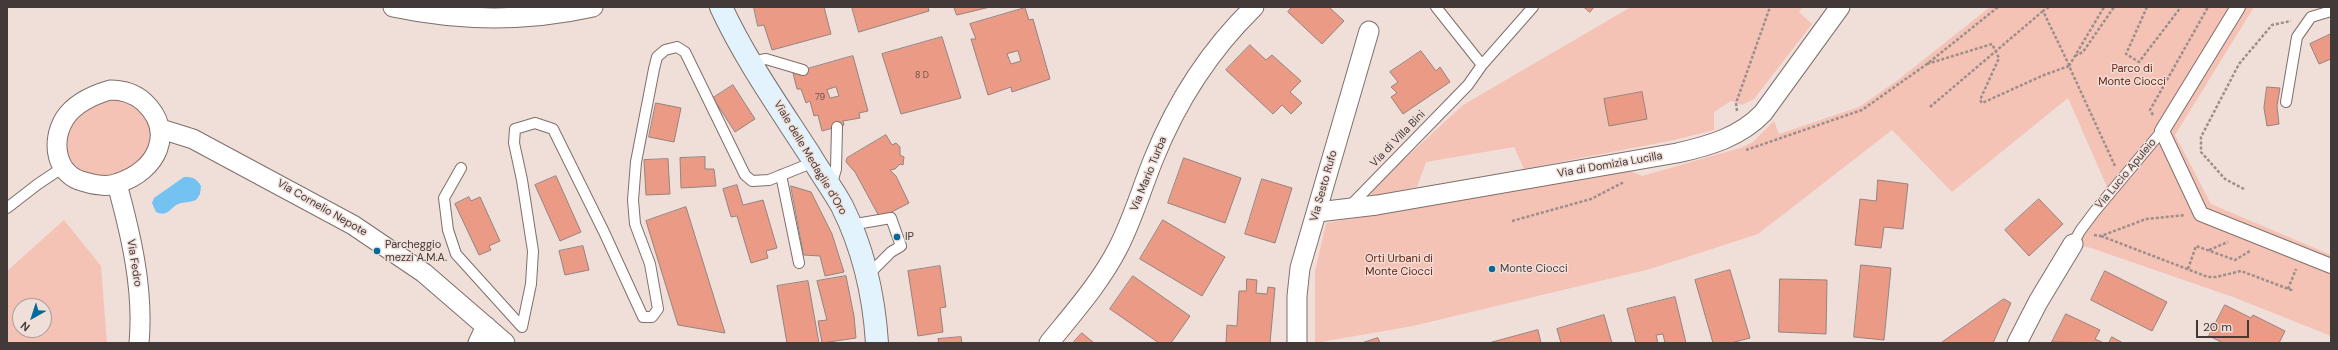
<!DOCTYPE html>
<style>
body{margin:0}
#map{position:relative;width:2338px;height:350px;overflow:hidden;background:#f0ded9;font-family:"DM Sans",sans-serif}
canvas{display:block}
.frame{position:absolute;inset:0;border:8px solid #413a38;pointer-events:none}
.north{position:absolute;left:12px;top:298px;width:40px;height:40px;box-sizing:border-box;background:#f0ded9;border:1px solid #aa9c99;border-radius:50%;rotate:219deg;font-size:11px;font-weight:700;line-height:16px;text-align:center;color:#413a38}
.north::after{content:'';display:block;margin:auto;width:14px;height:18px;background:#006b98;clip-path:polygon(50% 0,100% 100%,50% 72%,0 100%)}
.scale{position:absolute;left:2196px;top:320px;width:53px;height:18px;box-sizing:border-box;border:2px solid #413a38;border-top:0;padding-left:5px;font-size:12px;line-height:14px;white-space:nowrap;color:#413a38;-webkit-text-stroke:3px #f0ded9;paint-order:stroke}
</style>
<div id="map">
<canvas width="2338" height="350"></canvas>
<div class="frame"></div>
<div class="north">N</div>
<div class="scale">20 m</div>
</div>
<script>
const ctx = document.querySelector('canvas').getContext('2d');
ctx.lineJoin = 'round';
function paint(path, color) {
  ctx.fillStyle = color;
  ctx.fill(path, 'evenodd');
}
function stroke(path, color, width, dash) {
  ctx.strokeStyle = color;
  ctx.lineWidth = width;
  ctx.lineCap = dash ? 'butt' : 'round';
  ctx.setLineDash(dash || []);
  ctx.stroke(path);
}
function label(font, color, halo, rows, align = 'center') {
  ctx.font = font + ' "DM Sans",sans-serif';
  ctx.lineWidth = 3;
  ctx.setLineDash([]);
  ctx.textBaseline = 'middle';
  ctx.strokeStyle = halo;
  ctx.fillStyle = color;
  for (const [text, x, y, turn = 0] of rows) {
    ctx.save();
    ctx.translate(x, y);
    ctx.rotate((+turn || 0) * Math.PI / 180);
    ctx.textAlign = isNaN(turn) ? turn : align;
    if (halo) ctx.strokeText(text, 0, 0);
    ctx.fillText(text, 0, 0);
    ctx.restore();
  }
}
const green = new Path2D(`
 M1631,7H1803L1799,12L1812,24L1754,99L1742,105L1731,101L1714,112V130L1674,140L1524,169L1514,147L1426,162L1417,187L1375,197L1369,192L1463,105Z
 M1990,7H2254L2175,135L2211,204L2331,255V336L2233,297L2091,248L2073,244L2065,246L2107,187L2068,98L1952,192L1892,130L1758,234L1650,269L1413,326L1315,343V271L1326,223L1630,171L1642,176L1740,148L1753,142L1774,121L1779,134L1859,107L1898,80Z
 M119,100C146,109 163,136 141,161C138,165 131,167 126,170C121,173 115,178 110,178C105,178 99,176 95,175C87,174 81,173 76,167C48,135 86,101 119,100Z
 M64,220L101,266L107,343H7V271ZM20,306H44V330H20Z`);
const water = new Path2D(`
 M184,177C193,177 196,178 201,186L200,194L196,200C191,202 186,202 181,203C169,206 170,218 156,212L152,203L154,198Z`);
const building = new Path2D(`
 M754,7H824L831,34L772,50L764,25L758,26Z
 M852,7H928L929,11L859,32Z
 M954,7H990L957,15Z
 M1292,7H1329L1344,21L1322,44L1288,12Z
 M1584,7H1594L1590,12Z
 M1025,8L1029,20L1033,19L1050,79L1012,92L1011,87L988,95L971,39H976L970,24ZM1018,51L1021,61L1011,64L1007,54Z
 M2331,34V59L2319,64L2310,44Z
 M942,37L961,98L901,114L882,54Z
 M1250,45L1266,60L1272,55L1301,81L1290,92L1302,103L1291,114L1282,105L1273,114L1226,70Z
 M1421,51L1436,71L1440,67L1450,82L1403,114L1391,97L1397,93L1391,87L1398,82L1390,72Z
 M853,56L868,111L859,113L860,118L843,121L844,125L822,131L818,115L814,116L810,101L806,103L801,89H797L793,73ZM836,87L839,96L830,98L827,90Z
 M733,85L755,119L735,132L713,98Z
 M2267,87L2280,88L2277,106L2279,124L2267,126L2264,108Z
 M1642,92L1647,119L1609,126L1604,99Z
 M656,103L681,108L674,142L649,137Z
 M886,135L892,145L896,143L900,147V155L904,157L903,165L900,164L895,169L890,170L896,176L909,203L880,218L855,172L846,162L847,158Z
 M705,157V169H714L716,186L681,188L680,158Z
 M1184,158L1241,178L1225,223L1168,203Z
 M668,159L670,194L646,195L644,160Z
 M556,176L581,232L560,241L535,185Z
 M1262,179L1292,188L1275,243L1245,234Z
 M1878,180L1908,184L1903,229L1884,227L1881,248L1855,245L1860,199L1876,201Z
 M737,185L743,205L763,200L777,248L766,251L768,258L751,263L737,216L731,217L723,189Z
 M791,186L811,192L832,234L844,272L825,276L820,256L804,255Z
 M469,197L471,201L480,197L500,241L489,246L491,250L479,255L455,204Z
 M2039,199L2063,224L2029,256L2005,230Z
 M686,207L725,333L678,325L646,221Z
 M1163,220L1225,257L1202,296L1140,259Z
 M583,246L589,270L565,275L559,251Z
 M1861,265L1891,268L1884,340L1854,337Z
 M940,266L946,307L940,308L943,332L918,336L908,271Z
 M1730,270L1750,338L1731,343H1713L1695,280Z
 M2105,271L2167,302L2152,331L2091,300Z
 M846,276L854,316L856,338L822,343L818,321L827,320L817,281Z
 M1133,276L1190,316L1171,343H1159L1110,309Z
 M1247,279L1257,280L1256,293L1267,294L1268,287L1275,288L1270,343H1226L1227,325L1237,326L1239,291H1246Z
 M1780,279L1827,280L1826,334L1779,332Z
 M808,281L819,343H787L777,286Z
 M1675,297L1686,343H1665L1663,334L1656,335L1658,343H1636L1627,309Z
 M2004,299L2011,303L1993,343H1941Z
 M2225,305L2251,318L2253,315L2285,331L2279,343H2223L2209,336Z
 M2066,314L2100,330L2095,339L2104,343L2052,342Z
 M1604,315L1612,343H1561L1557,329Z
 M1538,330L1541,343H1489Z
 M1082,333L1094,343H1073Z
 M961,337L962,343H939L938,339Z
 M2112,337L2123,343H2109Z
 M1378,338L1380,343H1362Z`);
const path = new Path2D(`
 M2049,7L2043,11L2069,65
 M2147,7L2126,54L2139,62L2181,7
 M2075,56L2083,52L2114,7
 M1927,64L1992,44L1999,58L1980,100L1982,103L2044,75L2069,66L2115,166
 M2069,66L2104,7
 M1930,107L2043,11
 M1737,111L1736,103L1770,7
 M2153,115L2150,110L2208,7
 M1746,150L1862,110L1927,64L1998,7
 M2244,189L2225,179L2201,152V137L2239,64L2272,25L2291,21
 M1512,221L1591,199L1624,182
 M2094,235L2101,236L2146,219L2185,215
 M2101,236L2208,277H2216L2241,271L2294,291
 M2209,250L2228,242
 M2188,269L2196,246L2235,260L2250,251
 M2288,289L2296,269`);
const service = new Path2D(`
 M1436,7L1482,65
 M751,62L766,59L803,70
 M2286,102L2297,37L2311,17L2331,11
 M461,168L444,198L448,230L456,254L522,327L531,284L533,251L522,180L514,143L515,129L535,123L553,129L604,232L643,317H652L658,309L650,264L635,224L633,200L636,162L654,69L657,57L665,50L677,47L685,52L745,175L752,181L769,180L814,162
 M781,175L799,263
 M831,186L836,169L837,127
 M1349,207L1468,85L1482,65L1533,7
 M7,208L38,184L62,168
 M850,225L891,218L901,246L891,252L867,276
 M2073,244L2080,231L2095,211L2162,131`);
const pedestrian = new Path2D(`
 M2238,7L2162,131L2201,214L2331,266`);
const minor = new Path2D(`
 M393,7C459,21 526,22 593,7
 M110,90C123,90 134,93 144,102C176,132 157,171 118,183C109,187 95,185 85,182C56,176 50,142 65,118C75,103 93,95 110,90Z
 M161,129L193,139L353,225L424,273L505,343
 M117,184C131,235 144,290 139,343
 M1318,212L1377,205L1677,153C1709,146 1740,137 1763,113L1840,7
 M478,343L486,326
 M1049,343C1074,312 1100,283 1118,248C1133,219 1142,187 1154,158C1177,101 1210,50 1254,7
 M1297,343V296L1300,268L1369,31
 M2017,343L2038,302L2073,244`);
const secondary = new Path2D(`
 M721,7C745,59 779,107 810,155C820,172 832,188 842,206C863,248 874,296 877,343`);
const markers = [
 [897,237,4,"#006b98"],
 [377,251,4,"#006b98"],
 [1492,269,4,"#006b98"]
];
const numberNames = [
 ["8 D",922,76],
 ["79",820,98]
];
const parkNames = [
 ["Parco di",2132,69],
 ["Monte Ciocci",2132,82],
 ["Orti Urbani di",1399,259],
 ["Monte Ciocci",1399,272]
];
const streetNames = [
 ["Via di Villa Bini",1398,139,-46],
 ["Viale delle Medaglie d'Oro",810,158,59],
 ["Via di Domizia Lucilla",1610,165,-10],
 ["Via Mario Turba",1149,174,-68],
 ["Via Lucio Apuleio",2126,174,-50],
 ["Via Sesto Rufo",1324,186,-74],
 ["Via Cornelio Nepote",322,208,30],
 ["Via Fedro",134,263,81]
];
const poiNames = [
 ["IP",905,237],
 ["Parcheggio",385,245],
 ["mezzi A.M.A.",385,258],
 ["Monte Ciocci",1500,269]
];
paint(green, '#f5c3b5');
paint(water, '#73c2f1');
paint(building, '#eb9a85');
stroke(building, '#94837f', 1);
stroke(service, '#7f6f6b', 12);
stroke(pedestrian, '#7f6f6b', 16);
stroke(minor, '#7f6f6b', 21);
stroke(secondary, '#7f6f6b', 24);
stroke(path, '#9b8e8b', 2.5, [3, 2]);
stroke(service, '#fff', 10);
stroke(pedestrian, '#fff', 14);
stroke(minor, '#fff', 19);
stroke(secondary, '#e3f3fd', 22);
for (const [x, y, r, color] of markers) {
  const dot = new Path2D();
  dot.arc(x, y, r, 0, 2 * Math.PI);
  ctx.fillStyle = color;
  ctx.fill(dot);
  stroke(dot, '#f0ded9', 1.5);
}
label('9px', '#6c524b', null, numberNames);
label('11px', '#67210e', '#f0ded9', parkNames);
label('11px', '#413a38', '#f0ded9', streetNames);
label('11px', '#413a38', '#f0ded9', poiNames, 'left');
</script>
